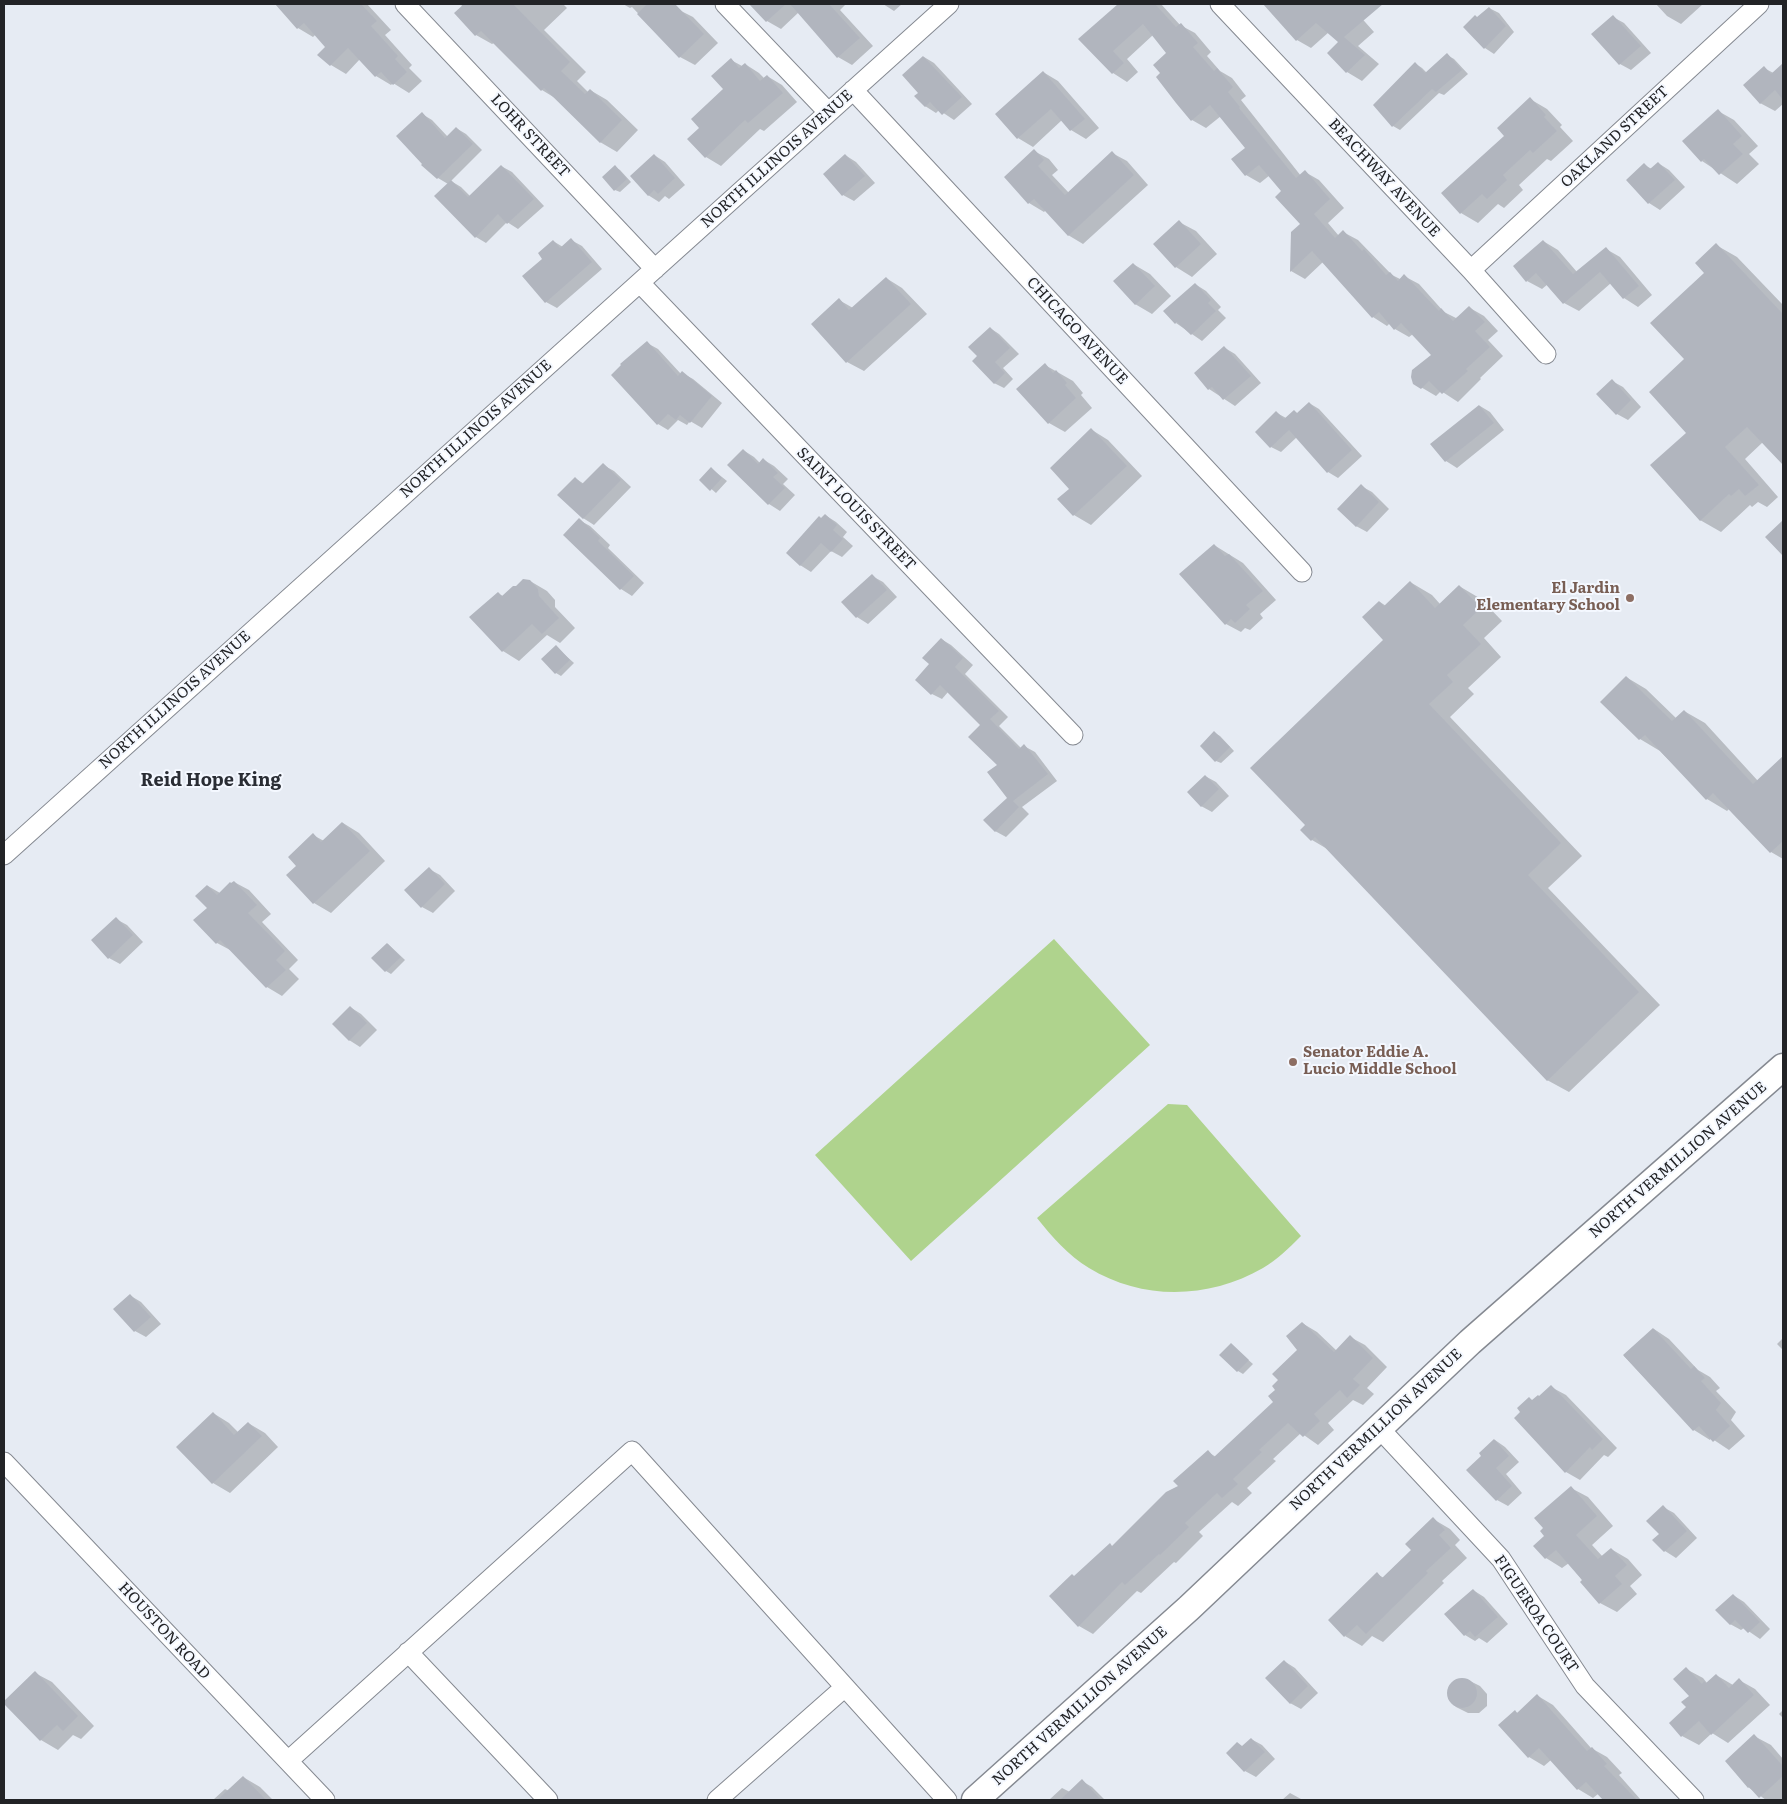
<!DOCTYPE html>
<style>
body{margin:0}
#map{position:relative;width:1787px;height:1804px;overflow:hidden;background:#e6ebf3;font-family:Literata,serif}
canvas{display:block}
.frame{position:absolute;inset:0;border:5px solid #222326;pointer-events:none}
</style>
<div id="map">
<canvas width="1787" height="1804"></canvas>
<div class="frame"></div>
</div>
<script>
const ctx = document.querySelector('canvas').getContext('2d');
ctx.lineJoin = 'round';
function paint(path, color) {
  ctx.fillStyle = color;
  ctx.fill(path, 'evenodd');
}
function stroke(path, color, width, dash) {
  ctx.strokeStyle = color;
  ctx.lineWidth = width;
  ctx.lineCap = dash ? 'butt' : 'round';
  ctx.setLineDash(dash || []);
  ctx.stroke(path);
}
function label(font, color, halo, rows, align = 'center') {
  ctx.font = font + ' Literata,serif';
  ctx.lineWidth = 4;
  ctx.setLineDash([]);
  ctx.textBaseline = 'middle';
  ctx.strokeStyle = halo;
  ctx.fillStyle = color;
  for (const [text, x, y, turn = 0] of rows) {
    ctx.save();
    ctx.translate(x, y);
    ctx.rotate((+turn || 0) * Math.PI / 180);
    ctx.textAlign = isNaN(turn) ? turn : align;
    if (halo) ctx.strokeText(text, 0, 0);
    ctx.fillText(text, 0, 0);
    ctx.restore();
  }
}
const green = new Path2D(`
 M1054,939L1150,1045L911,1261L815,1155Z
 M1168,1104L1187,1105L1301,1236C1289,1248 1277,1260 1263,1268C1209,1299 1143,1301 1089,1268C1068,1255 1052,1237 1037,1218Z`);
const shadow = new Path2D(`
 M285,4H367L391,30L385,35L412,65L409,68L422,81L409,93L393,83L391,85L376,76L360,59L346,74L331,65L327,47L316,34L313,37L298,28L280,8Z
 M461,4H563L567,8L544,30L586,72L577,81L588,92L590,90L607,100L638,130L617,152L600,142L555,98L542,90L494,43L492,44L476,35Z
 M623,4H670L669,5L693,17L718,43L695,65L680,57L632,7L630,8Z
 M751,4H846L840,10L873,46L852,65L838,57L799,12L781,29L767,21Z
 M883,4H902L894,11Z
 M1120,4H1161L1180,25L1195,33L1211,52L1207,56L1220,71L1232,78L1246,96L1241,100L1301,176L1305,172L1319,180L1344,208L1328,223L1339,236L1343,232L1358,240L1392,275L1400,279L1404,276L1419,284L1444,312L1456,318L1470,308L1484,316L1498,331L1488,340L1503,356L1480,378L1481,379L1458,402L1441,391L1436,396L1414,383L1433,355L1413,334L1409,337L1395,329L1390,323L1387,326L1373,317L1323,262L1305,279L1291,271L1292,233L1301,224L1283,192L1270,175L1260,183L1246,175L1247,148L1221,116L1206,128L1192,120L1162,73L1168,53L1153,35L1127,59L1138,72L1127,82L1113,73L1080,40Z
 M1265,4H1349L1374,32L1358,46L1379,64L1362,81L1347,72L1328,53L1340,41L1329,32L1311,48L1297,40Z
 M1656,4H1703L1681,24L1667,16Z
 M1489,8L1499,13L1514,32L1494,54L1485,48L1478,18Z
 M1613,17L1624,23L1651,53L1631,70L1620,64Z
 M1447,55L1454,59L1468,74L1444,95L1439,93L1400,130L1393,126L1374,105L1416,64L1422,68L1427,73Z
 M924,57L934,63L972,104L954,120L939,110L936,113L925,106L919,93Z
 M731,60L742,66L745,64L759,73L764,78L767,76L782,85L797,102L764,131L760,129L721,166L706,157L689,139L700,128L725,89Z
 M1764,68L1779,76L1783,73V104L1775,111L1760,103Z
 M1043,72L1058,81L1099,128L1086,139L1071,130L1062,120L1033,147L1018,138Z
 M1530,99L1547,109L1562,125L1560,127L1573,141L1551,161L1547,159L1519,185L1523,190L1504,208L1498,204L1478,223L1461,213L1443,193L1506,136Z
 M1718,111L1734,120L1758,146L1749,154L1759,164L1737,184L1702,161Z
 M422,114L432,120L448,137L456,128L466,134L482,150L451,181L461,187L470,196L501,166L512,172L544,206L518,229L507,222L486,243L476,237L435,196L448,184L438,178L422,165Z
 M1034,151L1049,159L1058,170L1052,175L1069,193L1112,153L1127,161L1148,185L1083,244L1068,235L1046,210L1044,212L1029,203L1005,177Z
 M654,155L665,162L685,185L669,199L665,196L659,202L648,195Z
 M845,155L856,162L875,183L854,201L843,195Z
 M1658,163L1669,170L1685,187L1660,210L1649,203L1627,180L1644,165L1652,169Z
 M615,167L620,170L631,182L620,192L615,190Z
 M1179,222L1196,231L1217,254L1192,277L1176,267Z
 M571,240L582,246L602,269L557,308L546,302L544,259L553,241L563,247Z
 M1543,241L1558,250L1577,272L1606,249L1620,257L1652,295L1638,307L1624,298L1611,283L1579,311L1564,303L1548,284L1542,289L1527,281Z
 M1716,245L1737,257L1783,305V463L1763,442L1745,459L1778,497L1767,507L1758,502L1752,507L1750,505L1721,532L1700,520L1688,433L1686,359L1706,273Z
 M1133,264L1150,274L1171,296L1152,314L1135,304Z
 M886,278L902,288L927,314L864,371L847,362L839,300L853,308Z
 M1195,284L1206,291L1221,307L1218,310L1226,318L1202,341L1176,323Z
 M990,328L999,334L1019,354L1003,368L1013,379L1004,388L994,383L979,356Z
 M647,343L658,349L681,374L682,373L693,379L722,403L702,428L690,421L687,425L678,420L668,430L658,424Z
 M1225,348L1235,354L1261,383L1235,406L1209,389Z
 M1045,365L1073,381L1083,393L1081,395L1092,408L1065,432L1049,423Z
 M1612,381L1623,387L1641,407L1628,420L1617,414Z
 M1309,403L1319,409L1362,456L1338,478L1328,472L1297,437L1281,452L1271,447L1277,413L1286,418L1294,411L1298,414Z
 M1480,406L1490,412L1504,430L1457,468L1446,461L1432,444Z
 M1092,430L1108,440L1142,476L1091,525L1074,515L1059,499L1071,489Z
 M743,450L754,457L760,463L764,460L774,466L788,479L783,484L795,495L780,511L769,504L729,465Z
 M603,465L614,471L631,487L594,525L583,518L575,478L584,484Z
 M712,469L727,481L716,493L701,480Z
 M1361,486L1372,492L1389,509L1367,532L1356,526Z
 M825,515L836,522L847,532L843,537L853,546L842,557L831,551L811,572L800,565L822,519Z
 M579,520L590,526L610,545L608,548L644,583L632,596L621,589L565,535Z
 M1214,545L1243,563L1276,600L1260,614L1263,618L1250,630L1245,628L1241,632L1226,624Z
 M872,576L883,582L897,597L868,624L857,617L843,602Z
 M530,581L547,591L555,600V607L575,628L560,643L547,635L519,661L503,651L498,594L503,596L516,587Z
 M1410,582L1432,595L1440,604L1459,586L1481,599L1502,621L1484,638L1501,657L1468,688L1474,694L1450,717L1582,856L1548,888L1660,1005L1569,1092L1547,1080L1329,850L1312,840L1307,825L1385,640L1380,602L1386,606Z
 M941,639L951,645L973,665L965,674L1008,717L999,726L1021,748L1024,746L1035,752L1057,781L1022,807L1029,814L1006,837L995,831L1008,798L999,765L982,725L948,692L942,699L932,694L930,664Z
 M556,647L574,663L561,676L556,673Z
 M1626,677L1646,689L1677,719L1684,711L1705,723L1758,781L1783,758V859L1771,852L1730,808L1727,811L1707,799L1660,751L1640,739L1602,702Z
 M1215,733L1220,736L1234,751L1221,763L1216,761Z
 M1205,776L1216,782L1229,796L1212,812L1201,806Z
 M343,823L359,833L385,861L331,913L314,903L298,866L313,835L324,841Z
 M429,869L440,875L455,891L433,913L422,907Z
 M234,882L249,890L271,914L262,922L298,960L289,969L299,979L282,996L267,987L232,951L217,943L195,920L208,908V886L220,893Z
 M116,919L127,925L143,942L120,964L109,958L93,940Z
 M388,944L405,960L391,974L386,971Z
 M350,1007L361,1014L377,1030L360,1047L349,1040Z
 M131,1296L141,1302L161,1324L146,1337L135,1331Z
 M1302,1323L1317,1332L1337,1351L1350,1337L1365,1345L1387,1367L1367,1388L1374,1394L1363,1405L1353,1400L1328,1423L1334,1430L1318,1445L1301,1433L1273,1459L1276,1461L1247,1488L1252,1493L1238,1506L1232,1502L1199,1532L1203,1536L1176,1563L1174,1562L1141,1593L1137,1591L1093,1634L1079,1626L1075,1577L1113,1547L1180,1487L1208,1452L1216,1457L1275,1402L1277,1390L1299,1350Z
 M1654,1329L1669,1339L1698,1370L1710,1377L1720,1388L1716,1391L1736,1412L1731,1420L1745,1436L1729,1450L1711,1438L1710,1440L1694,1430L1624,1356Z
 M1783,1338V1350L1777,1344Z
 M1231,1345L1253,1364L1243,1374L1238,1371Z
 M1551,1387L1566,1395L1617,1448L1608,1457L1604,1455L1580,1480L1566,1472L1533,1401L1540,1397Z
 M213,1413L229,1423L238,1432L248,1423L265,1433L278,1447L230,1493L213,1483L178,1447Z
 M1495,1440L1505,1447L1519,1462L1506,1474L1522,1493L1508,1506L1497,1500L1483,1456Z
 M1571,1488L1588,1497L1613,1526L1592,1545L1603,1557L1611,1549L1628,1559L1642,1575L1630,1586L1637,1594L1617,1612L1600,1603L1569,1563L1562,1568L1546,1558L1535,1546L1546,1536Z
 M1663,1507L1674,1513L1697,1538L1676,1558L1665,1551L1660,1534Z
 M1433,1519L1450,1529L1460,1540L1455,1545L1467,1558L1442,1581L1444,1583L1383,1642L1372,1636L1362,1646L1345,1636L1377,1574L1384,1578L1413,1550Z
 M1473,1590L1484,1597L1508,1624L1487,1643L1479,1638L1475,1641L1465,1635Z
 M1733,1595L1744,1602L1770,1629L1760,1639L1744,1628L1741,1630L1730,1624Z
 M1284,1661L1295,1668L1318,1693L1301,1709L1290,1703Z
 M1686,1669L1703,1678L1707,1683L1716,1675L1733,1685L1739,1680L1755,1689L1770,1705L1728,1743L1712,1733L1699,1745L1682,1736L1690,1696Z
 M35,1673L52,1682L94,1726L81,1739L73,1735L58,1750L41,1740Z
 M1457,1679L1468,1680L1480,1686L1487,1694V1706L1479,1713H1468L1456,1707L1448,1698L1449,1687Z
 M1538,1696L1553,1705L1591,1748L1607,1757L1622,1773L1619,1775L1641,1800H1604L1598,1794L1593,1798L1578,1789L1551,1760L1544,1766L1529,1757L1515,1712L1518,1713Z
 M1783,1710V1718L1779,1714Z
 M1754,1736L1771,1745L1783,1759V1800H1766L1748,1787Z
 M1251,1739L1262,1745L1275,1759L1256,1777L1245,1771Z
 M243,1777L260,1787L273,1800H213L225,1789L229,1791Z
 M1082,1781L1092,1787L1105,1800H1049L1062,1788L1070,1792Z
 M1290,1793L1301,1799L1302,1800H1282Z`);
const building = new Path2D(`
 M275,4H361L377,21L371,26L398,56L395,59L407,72L393,85L381,72L375,77L348,48L330,66L317,55L325,47L304,23L297,29Z
 M464,4H513L570,62L561,71L585,94L590,89L622,120L600,143L544,88L541,91L481,31L475,36L454,13Z
 M647,4H675L704,34L679,58L637,14Z
 M749,4H786L766,22Z
 M790,4H829L860,38L837,58Z
 M1118,4H1155L1176,27L1181,23L1198,43L1193,47L1214,71L1217,68L1233,87L1228,92L1240,107L1239,108L1296,178L1305,170L1330,199L1314,214L1335,238L1343,230L1362,251L1364,249L1386,275L1390,272L1398,281L1404,274L1439,311L1441,308L1453,321L1469,306L1485,322L1475,331L1490,347L1466,369L1468,371L1442,394L1429,381L1421,389L1413,384L1411,377L1412,370L1431,355L1401,323L1394,330L1379,312L1372,318L1312,251L1290,272L1291,232L1300,224L1275,197L1281,191L1259,165L1245,176L1231,159L1245,148L1210,105L1191,121L1176,103L1156,77L1160,73L1153,65L1166,53L1143,24L1113,51L1124,63L1112,74L1078,39Z
 M1263,4H1383L1344,37L1365,55L1346,73L1327,53L1338,42L1316,23L1296,41Z
 M1489,7L1506,26L1484,49L1463,27L1475,15L1477,17Z
 M1613,15L1641,46L1619,65L1591,34Z
 M1447,53L1462,70L1436,92L1432,89L1392,127L1373,105L1415,62L1425,73Z
 M923,56L962,97L942,115L930,102L925,107L914,96L918,93L902,75Z
 M731,58L739,68L745,63L760,81L767,75L783,93L748,123L745,120L705,158L687,139L699,128L691,119L723,89L711,76Z
 M1783,63V100L1775,90L1760,104L1743,85L1764,66L1771,74Z
 M1043,71L1085,119L1070,131L1051,109L1017,139L995,114Z
 M1530,97L1546,115L1544,117L1557,131L1533,153L1530,150L1503,175L1507,180L1487,199L1482,194L1460,214L1441,193L1504,136L1497,128Z
 M1718,109L1742,136L1733,144L1743,154L1719,175L1704,159L1701,162L1682,141Z
 M422,112L445,138L456,127L473,144L437,179L421,165L422,164L396,136Z
 M1034,149L1044,160L1038,166L1065,195L1112,151L1134,175L1068,236L1034,199L1028,204L1004,177Z
 M654,154L675,178L658,194L654,190L648,196L630,176Z
 M845,154L865,176L842,196L823,174Z
 M1658,162L1675,180L1648,204L1626,180L1644,163L1650,169Z
 M501,165L534,199L507,224L498,214L475,238L434,196L451,180L468,197Z
 M615,165L627,179L614,191L602,177Z
 M1179,220L1201,244L1175,268L1153,244Z
 M571,238L592,262L545,303L522,276L542,259L538,253L553,240L560,248Z
 M1543,240L1573,274L1606,247L1639,286L1623,299L1600,272L1563,304L1536,273L1526,282L1513,266Z
 M1716,243L1783,314V465L1747,427L1725,447L1759,485L1745,496L1739,489L1731,496L1729,494L1700,521L1650,465L1686,433L1649,392L1684,359L1650,323L1704,273L1695,263Z
 M1133,263L1155,286L1135,305L1113,281Z
 M886,277L911,304L846,363L811,324L839,298L849,310Z
 M1195,283L1211,300L1208,303L1216,311L1191,335L1177,322L1175,324L1163,311Z
 M990,327L1010,348L995,362L1005,373L994,384L972,361L977,356L968,347Z
 M647,341L678,376L682,371L712,396L690,423L680,415L676,420L668,414L657,425L611,375L621,365L620,364Z
 M1224,346L1251,376L1223,400L1212,387L1208,390L1194,373Z
 M1045,363L1053,373L1056,370L1067,383L1065,385L1076,398L1048,424L1016,389Z
 M1612,379L1631,400L1616,415L1596,394Z
 M1309,402L1352,450L1327,473L1289,430L1270,448L1255,432L1276,411L1284,419L1294,410L1297,413Z
 M1479,405L1494,423L1445,462L1430,444Z
 M1091,428L1127,466L1073,516L1057,499L1069,489L1050,468Z
 M743,449L758,464L763,458L778,473L773,477L785,488L768,505L727,465Z
 M603,463L621,480L583,519L557,495L575,477L582,484Z
 M711,467L722,478L710,491L699,480Z
 M1361,484L1379,502L1356,527L1337,509Z
 M825,514L837,525L833,530L843,539L831,552L821,543L800,566L786,553L819,516L821,518Z
 M579,518L600,538L598,541L634,576L620,590L563,535Z
 M1783,520V556L1765,537Z
 M1214,544L1225,556L1229,554L1263,591L1246,605L1250,609L1235,623L1231,619L1225,625L1179,574Z
 M872,574L887,590L856,618L841,602Z
 M523,579L530,580L538,589L539,596L559,618L542,634L532,624L502,652L469,617L498,592L502,596L513,586H516Z
 M1410,581L1435,608L1459,585L1481,608L1463,625L1481,644L1447,675L1453,682L1429,704L1561,843L1528,875L1639,992L1547,1081L1315,837L1311,841L1300,830L1305,825L1250,768L1383,640L1362,617L1379,601L1384,606Z
 M941,638L963,658L955,667L999,711L990,719L1019,749L1024,744L1048,774L1013,801L1019,807L995,832L983,820L1007,798L987,772L997,765L968,737L980,725L940,685L931,695L915,680L929,664L922,658Z
 M556,645L570,660L555,674L541,659Z
 M1626,676L1672,721L1684,710L1753,784L1783,756V841L1770,853L1713,793L1706,800L1645,735L1639,740L1600,702Z
 M1214,731L1230,747L1215,762L1200,746Z
 M1205,775L1219,789L1201,807L1187,792Z
 M342,822L370,851L313,904L286,875L296,866L288,857L313,833L321,842Z
 M429,867L445,884L421,908L404,890Z
 M234,881L257,905L248,913L285,951L276,960L286,970L266,988L220,940L216,944L193,920L207,908L195,896L207,885L217,895L230,882L231,883Z
 M116,917L133,935L108,959L91,940Z
 M387,943L401,957L385,972L371,958Z
 M350,1006L367,1023L349,1041L332,1024Z
 M130,1294L151,1317L134,1332L113,1309Z
 M1302,1322L1334,1352L1350,1335L1373,1358L1353,1379L1360,1385L1347,1398L1340,1390L1314,1414L1320,1421L1303,1437L1288,1423L1259,1450L1262,1452L1233,1479L1238,1484L1222,1498L1217,1493L1185,1523L1189,1527L1160,1555L1159,1554L1125,1585L1122,1582L1078,1627L1049,1596L1072,1574L1074,1576L1110,1543L1112,1546L1166,1492L1178,1486L1173,1481L1208,1450L1214,1457L1273,1402L1268,1396L1275,1390L1272,1386L1278,1380L1272,1374L1297,1350L1286,1336Z
 M1653,1328L1691,1369L1694,1366L1705,1378L1701,1381L1721,1403L1716,1410L1730,1426L1713,1442L1699,1426L1693,1431L1623,1355Z
 M1231,1343L1249,1360L1237,1372L1219,1355Z
 M1551,1385L1603,1439L1592,1450L1590,1447L1565,1473L1514,1418L1520,1412L1517,1408L1529,1397L1532,1400L1538,1395L1539,1396Z
 M213,1412L234,1435L248,1422L262,1436L212,1484L176,1447Z
 M1494,1439L1509,1456L1496,1468L1512,1486L1496,1501L1466,1470L1481,1456L1479,1453Z
 M1571,1486L1597,1516L1576,1535L1598,1559L1611,1548L1627,1565L1615,1576L1622,1584L1599,1604L1580,1582L1582,1580L1556,1550L1545,1559L1533,1546L1544,1536L1540,1531L1543,1528L1534,1518Z
 M1663,1505L1687,1531L1664,1552L1652,1540L1659,1534L1646,1521Z
 M1433,1517L1445,1530L1439,1535L1451,1548L1426,1571L1428,1573L1366,1634L1357,1625L1344,1637L1328,1620L1377,1572L1382,1578L1411,1550L1405,1544Z
 M1473,1589L1498,1617L1475,1637L1470,1631L1464,1636L1444,1614Z
 M1733,1594L1760,1622L1748,1633L1735,1620L1730,1625L1715,1610Z
 M1284,1660L1308,1686L1290,1704L1265,1678Z
 M1686,1667L1702,1684L1704,1681L1706,1683L1716,1674L1729,1688L1739,1678L1754,1695L1711,1735L1699,1721L1681,1737L1669,1723L1686,1707L1681,1702L1689,1696L1673,1679Z
 M35,1671L78,1716L63,1731L57,1725L40,1741L4,1704V1701Z
 M1447 1693a15 15 0 1 1 30 0a15 15 0 1 1-30 0Z
 M1537,1694L1587,1751L1592,1747L1607,1764L1604,1766L1637,1800H1603L1586,1782L1577,1790L1539,1748L1528,1758L1498,1725L1515,1710L1517,1713Z
 M1754,1734L1783,1766V1776L1759,1798L1749,1787L1748,1788L1725,1761Z
 M1251,1738L1265,1752L1244,1772L1226,1753L1237,1742L1242,1746Z
 M243,1776L266,1800H217Z
 M1082,1779L1101,1800H1060Z`);
const street = new Path2D(`
 M405,4L655,269
 M725,4L828,112
 M1220,4L1471,270L1546,354
 M853,90L1302,572
 M1471,270L1759,4
 M640,283L1073,735
 M4,855L949,4
 M1379,1428L1501,1559L1585,1686L1694,1800
 M4,1462L325,1800
 M408,1652L548,1800
 M288,1761L632,1451L947,1800
 M717,1800L845,1687`);
const secondary = new Path2D(`
 M975,1800L1189,1608L1470,1342L1783,1067`);
const markers = [
 [1630,598,5,"#8d6e63"],
 [1293,1062,5,"#8d6e63"]
];
const streetNames = [
 ["LOHR STREET",530,136,47],
 ["OAKLAND STREET",1615,137,-43],
 ["NORTH ILLINOIS AVENUE",777,159,-42],
 ["BEACHWAY AVENUE",1384,178,47],
 ["CHICAGO AVENUE",1077,331,47],
 ["NORTH ILLINOIS AVENUE",476,429,-42],
 ["SAINT LOUIS STREET",856,509,46],
 ["NORTH ILLINOIS AVENUE",175,700,-42],
 ["NORTH VERMILLION AVENUE",1678,1160,-41],
 ["NORTH VERMILLION AVENUE",1376,1430,-43],
 ["FIGUEROA COURT",1536,1614,56],
 ["HOUSTON ROAD",164,1631,47],
 ["NORTH VERMILLION AVENUE",1080,1706,-42]
];
const educationNames = [
 ["El Jardin",1620,589],
 ["Elementary School",1620,606],
 ["Senator Eddie A.",1303,1053,"left"],
 ["Lucio Middle School",1303,1070,"left"]
];
const quarterNames = [
 ["Reid Hope King",211,781]
];
paint(green, '#afd38d');
paint(shadow, '#0003');
paint(building, '#b1b5be');
stroke(street, '#858991', 21);
stroke(secondary, '#858991', 29);
stroke(street, '#fff', 19);
stroke(secondary, '#fff', 26);
for (const [x, y, r, color] of markers) {
  const dot = new Path2D();
  dot.arc(x, y, r, 0, 2 * Math.PI);
  ctx.fillStyle = color;
  ctx.fill(dot);
  stroke(dot, '#f4f8ff', 2);
}
label('15px', '#222326', '#f4f8ff', streetNames);
label('bold 15px', '#785e54', '#f4f8ff', educationNames, 'right');
label('bold 18px', '#2a2d34', '#f4f8ff', quarterNames);
</script>
